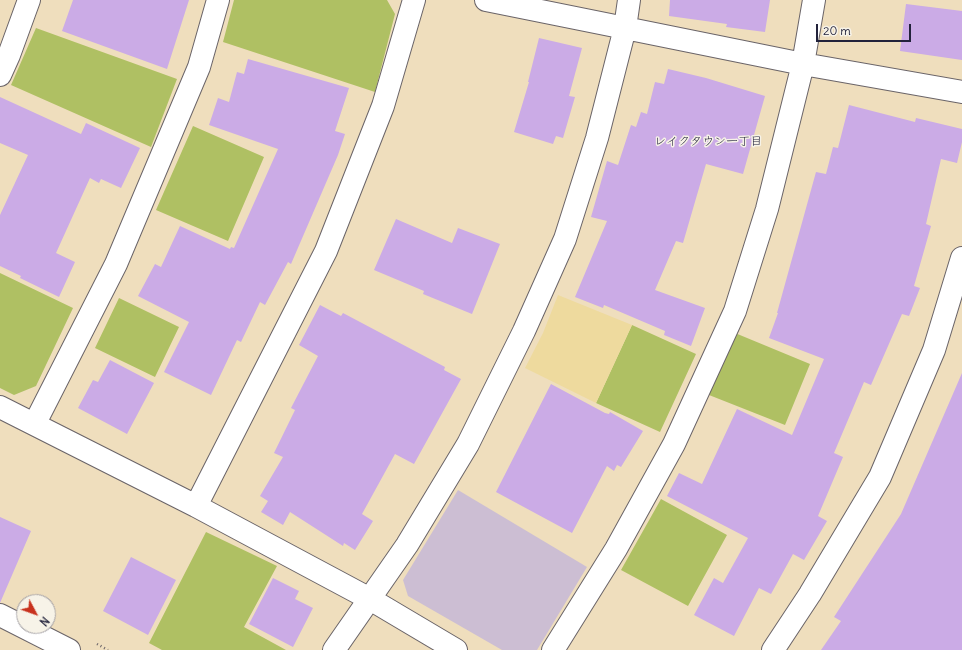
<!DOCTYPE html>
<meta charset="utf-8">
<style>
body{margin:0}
#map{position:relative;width:962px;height:650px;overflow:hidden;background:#efdebd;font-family:Delius,sans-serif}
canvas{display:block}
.north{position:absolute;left:16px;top:594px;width:40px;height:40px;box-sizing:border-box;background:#f7f3e8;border:1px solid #a29fa3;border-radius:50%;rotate:131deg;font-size:11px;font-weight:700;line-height:16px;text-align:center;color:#22223b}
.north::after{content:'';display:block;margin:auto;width:14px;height:18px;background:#c8321e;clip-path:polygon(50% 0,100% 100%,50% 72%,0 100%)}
.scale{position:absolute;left:816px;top:24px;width:95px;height:18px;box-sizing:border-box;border:2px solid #22223b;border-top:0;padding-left:5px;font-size:12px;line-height:14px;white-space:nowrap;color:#22223b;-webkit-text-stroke:3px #f7f3e8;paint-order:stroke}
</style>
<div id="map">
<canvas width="962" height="650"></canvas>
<div class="north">N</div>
<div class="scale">20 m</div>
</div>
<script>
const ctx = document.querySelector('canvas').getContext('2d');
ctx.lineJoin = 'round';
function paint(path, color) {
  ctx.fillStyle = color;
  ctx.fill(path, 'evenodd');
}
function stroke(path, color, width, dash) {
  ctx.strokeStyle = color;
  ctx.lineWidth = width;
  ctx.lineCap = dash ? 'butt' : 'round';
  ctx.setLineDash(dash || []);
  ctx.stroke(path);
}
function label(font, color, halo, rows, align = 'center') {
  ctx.font = font + ' Delius,"Klee One",sans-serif';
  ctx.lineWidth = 3;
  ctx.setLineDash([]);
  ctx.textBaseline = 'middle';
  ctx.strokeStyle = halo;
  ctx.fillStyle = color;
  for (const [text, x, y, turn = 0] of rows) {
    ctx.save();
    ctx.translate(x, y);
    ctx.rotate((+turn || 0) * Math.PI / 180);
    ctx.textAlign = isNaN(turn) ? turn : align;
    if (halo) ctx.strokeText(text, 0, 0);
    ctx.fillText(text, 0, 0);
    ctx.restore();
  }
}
const industrial = new Path2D(`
 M458,490L587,567L537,650H502L408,596L403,580Z`);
const green = new Path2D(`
 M234,0H387L395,14L375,92L223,42Z
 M36,28L177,79L151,147L11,85Z
 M193,126L264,157L228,241L156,210Z
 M0,273L73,308L36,386L14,395L0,388Z
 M119,298L179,327L155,377L95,348Z
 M632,325L696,354L660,432L596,403Z
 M735,333L810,364L785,425L709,395Z
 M661,499L727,535L688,606L621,570Z
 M206,532L277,566L244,627L286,650H162L149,643Z`);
const sand = new Path2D(`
 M558,295L632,325L596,403L525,368L543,333Z`);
const building = new Path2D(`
 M73,0H189L167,69L62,31Z
 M670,0H770L765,32L726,27L727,24L669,16Z
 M906,4L962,11V60L900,51Z
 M539,38L582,48L569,96L575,97L563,138L556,136L553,144L514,132L529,82H528Z
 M248,59L349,88L335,131L345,134L338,155L291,264L288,262L265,305L260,302L241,342L237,340L211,395L164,372L189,322L138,296L155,264L161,267L180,226L230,249L231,247L234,248L278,149L209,125L218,98L229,102L237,72L244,74Z
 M668,69L706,78L765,96L743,174L706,164L683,243L676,241L655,290L705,308L691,346L664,335L665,331L604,305L603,308L575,297L607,221L591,217L607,161L618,165L631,125L636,127L641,112L647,114L655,82L664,84Z
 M0,97L81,134L86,123L140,148L121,188L101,179L99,183L90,178L56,253L75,262L59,297L20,278L21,276L0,266V215L28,155L0,143Z
 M849,105L915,122L916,118L962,129V142L957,163L941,159L926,224L931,226L914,286L920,288L909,316L902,314L871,385L864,382L834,453L843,457L818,516L827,521L804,560L793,554L771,594L759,588L734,636L694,615L714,578L723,583L748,538L667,496L679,473L702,484L737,409L792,435L824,359L769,338L778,313H777L816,172L826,174L833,147L838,148Z
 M396,219L452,243L458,228L500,244L472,314L423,294L424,291L374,270Z
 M320,305L341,316L343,313L445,367L444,370L461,379L414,464L395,454L362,514L373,521L355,550L344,543L343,546L290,512L283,525L261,512L268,501L260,496L283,457L274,453L295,410L291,408L318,356L299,345Z
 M110,360L154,383L127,434L78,408L93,380L98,382Z
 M962,373V650H821L841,621L834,617L901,514Z
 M551,384L605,413L609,414L610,412L643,431L621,467L617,465L614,471L607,466L572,533L496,492Z
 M0,517L31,531L0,603Z
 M131,557L176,580L148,635L103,611Z
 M273,578L299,591L295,599L313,608L293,647L249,624Z`);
const path = new Path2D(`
 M97,644L108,650`);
const minor = new Path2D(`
 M486,0L625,28L629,0
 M0,75L9,55L29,0
 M0,407L196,506L370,599L456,650
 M35,423L116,264L199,67L218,0
 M196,506L326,251L383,106L414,0
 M334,650L407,545L468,444L524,331L565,239L597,138L625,28L803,64L962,92
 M553,650L616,549L674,444L735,311L767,209L803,64L814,0
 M773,650L810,594L880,477L934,350L962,258`);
const tertiary = new Path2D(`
 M0,615L69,650`);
const neighbourhoodNames = [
 ["レイクタウン一丁目",708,142]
];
paint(industrial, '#ccbed3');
paint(green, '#afc063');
paint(sand, '#eeda9e');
paint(building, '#cbabe6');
stroke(minor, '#6a6468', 24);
stroke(tertiary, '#6a6468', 24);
stroke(path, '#6a6468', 2.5, [1, 3]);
stroke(minor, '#fff', 22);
stroke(tertiary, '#fff', 22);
label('12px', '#22223b', '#f7f3e8', neighbourhoodNames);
</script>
